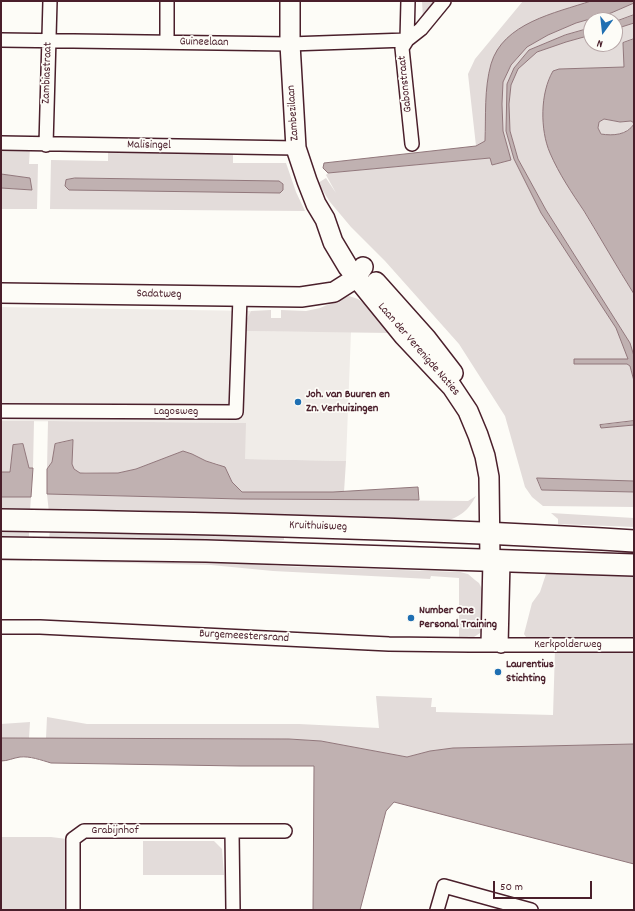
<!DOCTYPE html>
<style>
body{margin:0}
#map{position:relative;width:635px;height:911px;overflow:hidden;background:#fdfcf7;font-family:Dekko,sans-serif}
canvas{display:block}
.frame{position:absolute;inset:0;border:2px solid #4a1f2b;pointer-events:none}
.north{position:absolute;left:583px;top:12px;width:40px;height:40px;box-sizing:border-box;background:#fdfcf7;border:1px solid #b5a4a5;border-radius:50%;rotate:195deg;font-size:11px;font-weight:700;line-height:16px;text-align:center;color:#4a1f2b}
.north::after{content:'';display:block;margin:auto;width:14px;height:18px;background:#1f6fb2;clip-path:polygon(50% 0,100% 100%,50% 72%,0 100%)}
.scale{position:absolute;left:493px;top:881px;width:99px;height:18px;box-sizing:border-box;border:2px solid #4a1f2b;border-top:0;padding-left:5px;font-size:12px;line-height:14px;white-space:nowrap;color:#4a1f2b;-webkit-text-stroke:3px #fdfcf7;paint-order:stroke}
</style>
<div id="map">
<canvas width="635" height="911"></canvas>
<div class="frame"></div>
<div class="north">N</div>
<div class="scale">50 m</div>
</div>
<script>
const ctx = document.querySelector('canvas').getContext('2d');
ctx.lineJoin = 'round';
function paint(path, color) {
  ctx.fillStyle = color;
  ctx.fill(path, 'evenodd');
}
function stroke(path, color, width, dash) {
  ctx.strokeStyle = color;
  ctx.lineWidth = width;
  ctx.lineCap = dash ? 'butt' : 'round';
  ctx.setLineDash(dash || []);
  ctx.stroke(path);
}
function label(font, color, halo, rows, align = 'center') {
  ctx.font = font + ' Dekko,sans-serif';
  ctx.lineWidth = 3.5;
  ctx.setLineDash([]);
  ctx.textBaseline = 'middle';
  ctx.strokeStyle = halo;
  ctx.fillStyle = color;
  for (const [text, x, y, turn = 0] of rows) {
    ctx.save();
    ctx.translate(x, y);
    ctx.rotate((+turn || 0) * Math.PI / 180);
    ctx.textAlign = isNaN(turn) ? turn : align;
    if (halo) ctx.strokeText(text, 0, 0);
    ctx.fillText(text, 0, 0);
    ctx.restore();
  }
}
const built = new Path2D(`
 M1,307L251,311L245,322V331L351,332L346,461L244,459L245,423L1,421Z`);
const green = new Path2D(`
 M422,1H439L423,19Z
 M523,1H591L540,19L491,63L488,82L485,141L476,146L468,74L475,59Z
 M634,3V15L615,22V20H591V28L565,35L529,50L514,68L507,84L506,131L514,159L541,213L616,328L629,359H574V363L627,364L630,366L634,381V421L601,424V428L634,425V481L538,478L542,490L634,492V507L543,506L532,497L525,487L505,416L459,344L385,261L351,227L330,202L318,183L326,178L336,193L326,175L328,173L490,158L492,165L510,160L503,131L502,104L503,82L511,65L527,47L548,35L576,23L611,13Z
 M634,23V39L623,43L624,67L559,69L553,71L549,78L544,101V119L546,139L550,153L575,197L634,294V356L630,343L546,210L518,159L510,131L509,104L511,85L518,69L537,52L566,42L591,35V44H615V29Z
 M604,119L620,122L631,121L634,123V124C627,135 594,144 599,122Z
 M1,146L30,148L29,164H38L37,209H1V188L32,190L30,178L1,174Z
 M108,152H233V163H286L296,192L305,211L50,209L51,160L108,161ZM75,178L279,181L283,184Z
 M349,296L358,299L369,307L391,333L245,331V322L251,311L271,310V318H281V310L306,311L320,308Z
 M1,421H34L33,468H29L23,444L14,445L10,472H1Z
 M48,421L246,423L245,459L346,461L344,492H242L232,482L227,471L218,464L206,461L192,454L183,451L136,469L118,473L85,472L80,473L74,469L72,464L73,441L55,444L52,462L47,469Z
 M47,494L241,499L468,501L476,496C467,512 461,516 444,522L49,513Z
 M1,497H31L30,511H1Z
 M551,513L634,518V527L558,524V519Z
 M1,528H29V541L1,540Z
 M50,528L284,534V540L216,545L49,540Z
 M1,555H31L32,561H1Z
 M48,556L217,559L277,566L460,572L468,574L475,580L479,583L483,591V628L480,633L474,637L459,638V578L431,576L430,579L273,571L211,565L48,561Z
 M549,572L634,573V639H533L526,637L524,634L532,603L540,592L546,574Z
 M555,650H634V744L453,748L430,751L407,757L321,741L289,739L46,738L47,717L87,724H299L379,728L376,696L432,698L431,707H436V712L553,715Z
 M30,722L29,738H1V724Z
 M1,837H51L67,839V910H1Z
 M143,841H214L222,849L224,875H143Z`);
const water = new Path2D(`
 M591,1H634V3L611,13L576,23L548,35L527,47L511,65L503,82L502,104L503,131L511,160L492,165L490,158L328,173L323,168L324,163L476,146L485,141C486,116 484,89 491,64C503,23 555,13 591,1Z
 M634,15V23L615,29V22Z
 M591,28V35L566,42L537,52L518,69L511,85L509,104L510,131L518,159L546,210L630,343L634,356V381L630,366L627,364H574V359H628L616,328L541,213L514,159L506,131L507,84L514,68L529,50L565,35Z
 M634,39V123L631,121L620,122L604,119L599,122L598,128L601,134C613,136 627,135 634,124V294C617,267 601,239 584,211C572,193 559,174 550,153C540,130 540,93 553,71L559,69L624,67L623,43Z
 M1,174L30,178L32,190L1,188Z
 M75,178L279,181L283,184V190L280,193L69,190L65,186L66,180Z
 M634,421V425L601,428L600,425Z
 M73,440L72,464L74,469L80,473H118L136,469L183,451L192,454L206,461L225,467L232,482L242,492H333L418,487L419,500L241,499L47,494V469L52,462L55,444Z
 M23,444L29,468H33L31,497H1V472H10L13,445Z
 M537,478L634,481V492L542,490Z
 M1,738L289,739L321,741L407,757L430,751L453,748L634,744V864L394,802L386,811L360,910H313L314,766H240L51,763C41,760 30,756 20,757C13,758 8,761 1,761Z`);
const street = new Path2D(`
 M408,1L407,40L402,48L412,144
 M1,40L290,44L407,40L421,29L444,1
 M167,42V1
 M1,143L296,148
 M46,145L50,1
 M1,411L236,412L240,297
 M1,627H40L389,644L470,645H634
 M488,645L490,560
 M501,646L503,561
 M232,832L233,910
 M73,910V839L84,831H285
 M437,910L444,886L531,910`);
const secondary = new Path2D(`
 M290,1V44L296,148L307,181L316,204L325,219L333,242L348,267L404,336L452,387L468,411L478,435L485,456L489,477L490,560
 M376,282L426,338L453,373
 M1,293L301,297L334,292L356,278L363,267`);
const primary = new Path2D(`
 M1,520C212,523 423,528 634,541
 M1,548L206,551L634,565`);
const markers = [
 [298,402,4,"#1f6fb2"],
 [411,618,4,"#1f6fb2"],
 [498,672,4,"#1f6fb2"]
];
const streetNames = [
 ["Guineelaan",204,43,1],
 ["Zambiastraat",48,73,-88],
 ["Gabonstraat",406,84,-96],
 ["Zambezilaan",294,113,-94],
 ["Malisingel",149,146,1],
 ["Sadatweg",159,295,1],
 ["Laan der Verenigde Naties",418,350,49],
 ["Lagosweg",176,412],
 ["Kruithuisweg",318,527,2],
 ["Burgemeestersrand",244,637,3],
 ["Kerkpolderweg",568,645],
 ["Grabijnhof",115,831]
];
const poiNames = [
 ["Joh. van Buuren en",306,395],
 ["Zn. Verhuizingen",306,409],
 ["Number One",419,611],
 ["Personal Training",419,625],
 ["Laurentius",506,665],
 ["Stichting",506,679]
];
paint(built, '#f0ece8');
paint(green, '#e3dcda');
paint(water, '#c0b1b1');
stroke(water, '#91777b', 1);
stroke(street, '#4a1f2b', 16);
stroke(secondary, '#4a1f2b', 22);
stroke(primary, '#4a1f2b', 24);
stroke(street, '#fdfcf7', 13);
stroke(secondary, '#fdfcf7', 19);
stroke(primary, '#fdfcf7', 21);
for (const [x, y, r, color] of markers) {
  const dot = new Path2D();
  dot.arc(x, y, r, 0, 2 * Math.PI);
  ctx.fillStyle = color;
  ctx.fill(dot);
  stroke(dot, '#fdfcf7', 1.5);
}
label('12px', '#4a1f2b', '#fdfcf7', streetNames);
label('bold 12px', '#4a1f2b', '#fdfcf7', poiNames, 'left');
</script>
